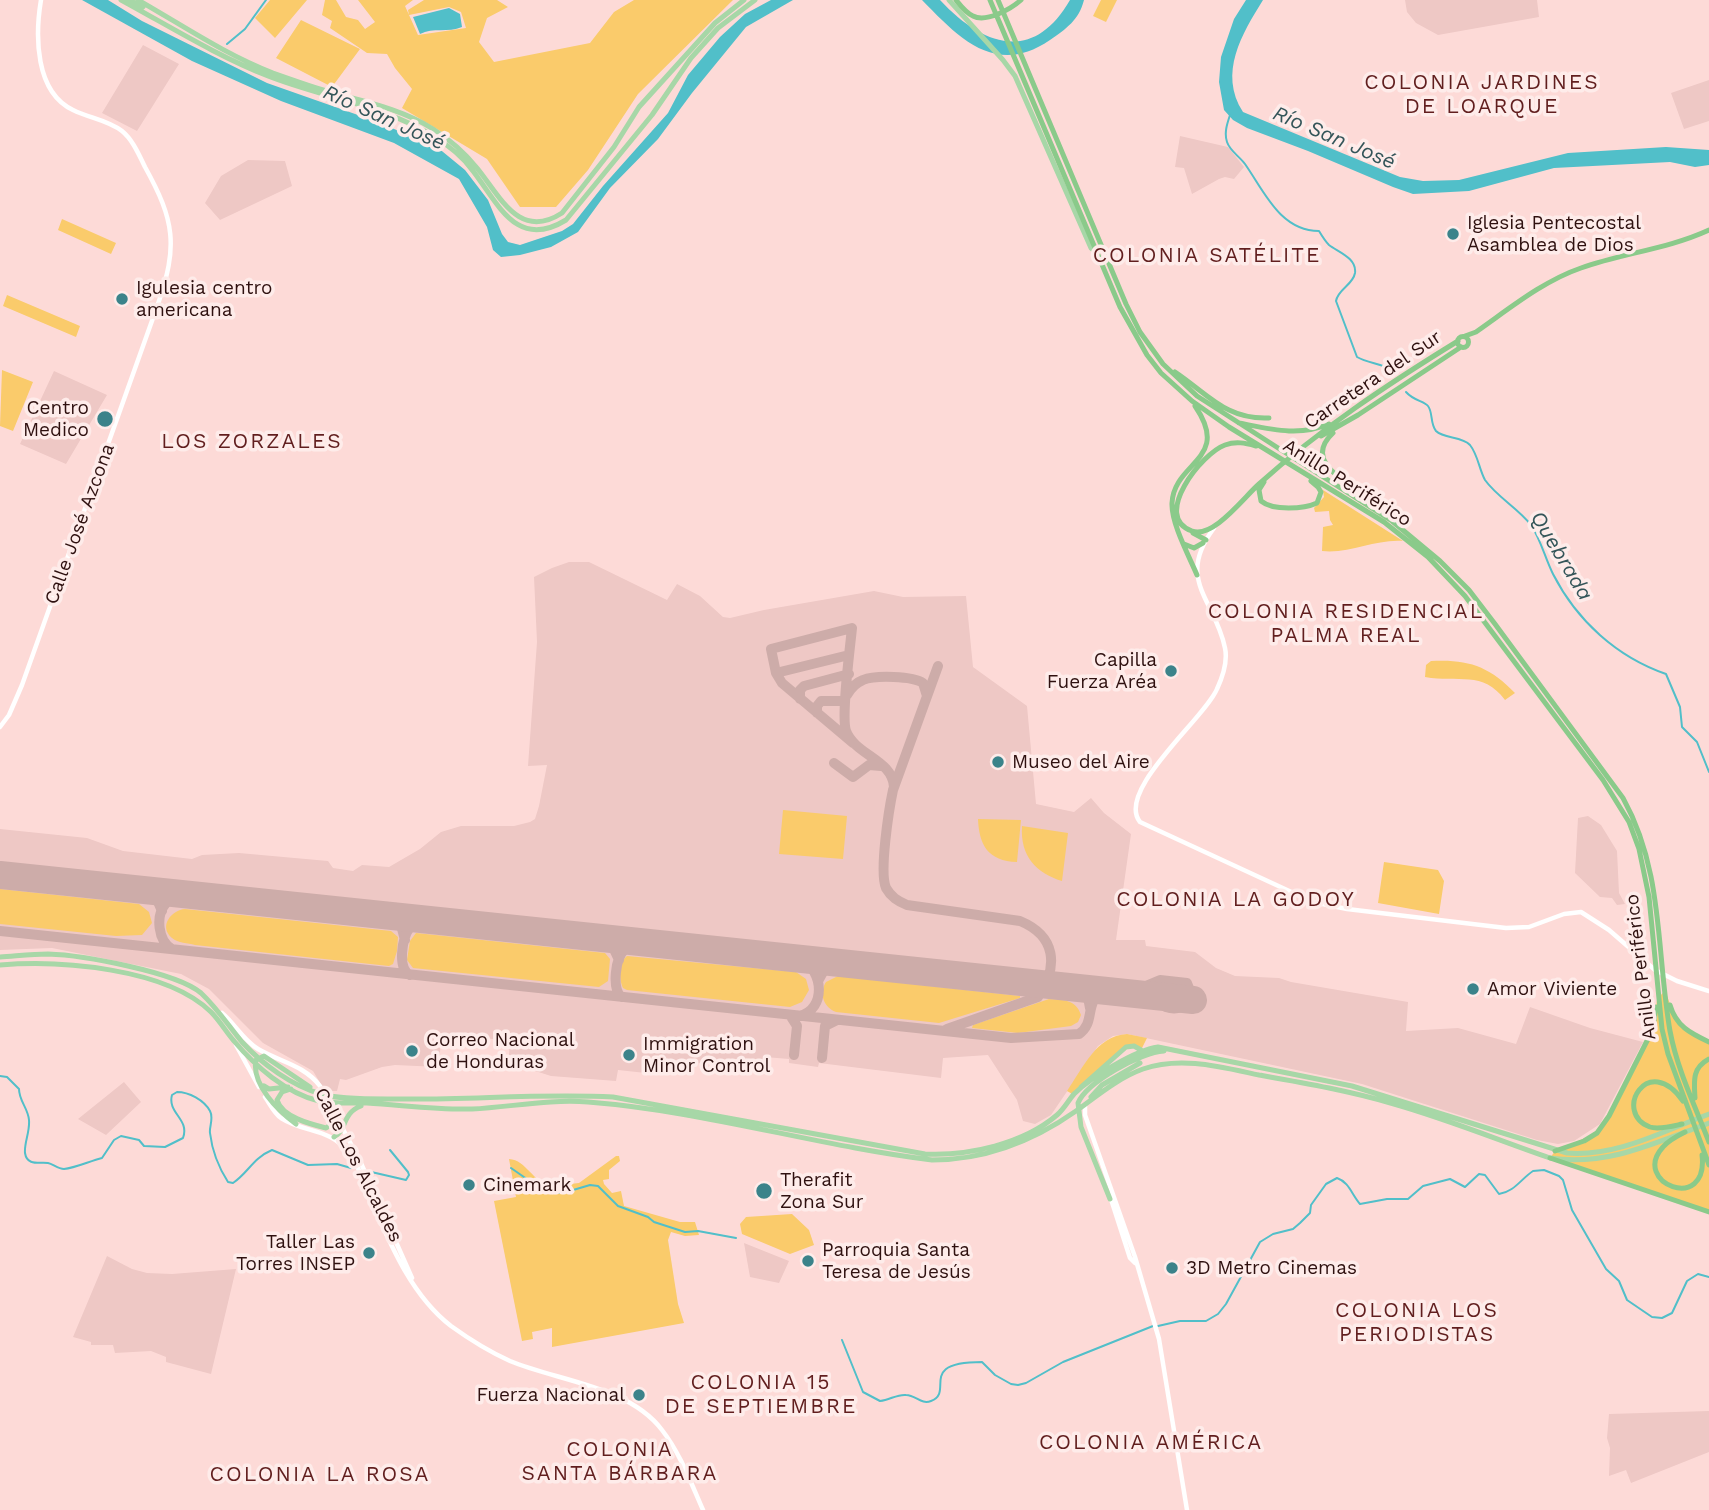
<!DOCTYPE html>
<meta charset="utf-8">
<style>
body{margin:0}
canvas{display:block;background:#fddad7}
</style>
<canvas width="1709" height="1510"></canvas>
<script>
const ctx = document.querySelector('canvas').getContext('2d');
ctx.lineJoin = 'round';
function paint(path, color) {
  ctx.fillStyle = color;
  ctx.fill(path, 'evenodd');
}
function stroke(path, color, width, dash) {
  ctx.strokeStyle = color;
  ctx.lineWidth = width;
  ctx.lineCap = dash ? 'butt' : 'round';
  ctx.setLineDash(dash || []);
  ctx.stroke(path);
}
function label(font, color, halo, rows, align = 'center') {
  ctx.font = font + ' "Work Sans",sans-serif';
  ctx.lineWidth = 7;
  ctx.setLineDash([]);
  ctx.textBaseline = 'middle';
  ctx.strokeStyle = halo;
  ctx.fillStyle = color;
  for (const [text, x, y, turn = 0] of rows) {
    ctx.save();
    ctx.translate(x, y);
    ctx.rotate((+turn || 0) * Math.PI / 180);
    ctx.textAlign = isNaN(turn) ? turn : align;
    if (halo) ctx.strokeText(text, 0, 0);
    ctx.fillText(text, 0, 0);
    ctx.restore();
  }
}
const built = new Path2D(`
 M1405,0H1537L1539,17L1438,35L1416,23L1407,12Z
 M143,45L179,64L137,131L102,113Z
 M1709,80V121L1684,129L1671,93Z
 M1180,136L1228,147L1244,167L1234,179L1225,177L1219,179L1192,194L1184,168L1175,167Z
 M248,160L285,161L292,186L220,220L205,203L221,176Z
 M54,371L107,395L66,464L20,444Z
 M569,562H589L667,600L677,584L700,596L723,617L730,618L764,610L874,591L903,597L966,596L973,667L1027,706L1036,804L1074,812L1091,798L1104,813L1131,834L1116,940H1145L1146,946L1195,952L1216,968L1235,976L1279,978L1291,982L1408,1002L1406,1031L1458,1028L1516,1044L1530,1007L1590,1028L1643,1042L1600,1124L1574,1141L1558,1144L1537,1140L1362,1084L1127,1034L1113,1036L1098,1046L1051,1115L1035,1124L1023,1121L1017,1100L988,1055L943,1058L941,1078L819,1063L818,1067L789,1063V1059L765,1057L764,1062L734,1059L733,1066L648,1059L646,1073L618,1070L616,1081L551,1076L532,1070L508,1067L510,1041L459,1035V1039L441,1038L439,1067L395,1065L382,1067L346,1080L340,1079L337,1091H325L313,1071L263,1043L209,989L181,974L52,948L0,950V829L87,838L123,851L192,859L202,855L239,853L328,861L333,868L353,871L362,865L389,867L420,849L441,832L461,826H514L530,822L535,819L539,806L547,765L528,766L537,642L534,577L552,568Z
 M1588,816L1601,825L1617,851L1619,893L1625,904L1617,905L1612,898L1600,897L1575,873L1578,818Z
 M124,1082L141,1102L106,1135L78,1119Z
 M744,1243L789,1261L779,1283L750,1277Z
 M107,1256L132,1269L147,1273L172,1274L236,1269L211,1374L166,1362V1357L151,1351L115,1353L113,1345H91V1342L73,1337Z
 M1709,1411V1452L1631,1483L1626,1470L1609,1476L1610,1448L1607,1438L1609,1414Z`);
const green = new Path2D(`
 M270,0H307L275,38L255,18Z
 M325,0H336L346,17L358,20L365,29L375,22L358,0H413L405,6L418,35L466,28L461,12L449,7L409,15L408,10L424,0H497L508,7L487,18L479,42L494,62L590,43L614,12L634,0H733L638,94L588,170L556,207H520L487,159L402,108L412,89L395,68L387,54L367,53L330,28L332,21L322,15Z
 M1101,0H1117L1106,22L1093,16Z
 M301,20L360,49L332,87L276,58Z
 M62,219L116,243L111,254L58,230Z
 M7,295L80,326L76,337L3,306Z
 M2,370L33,382L13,431L0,426Z
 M1323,490L1403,541C1375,539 1350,554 1322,551L1323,527L1333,525L1330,520L1329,511L1315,512L1314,508L1324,497Z
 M1431,661C1468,659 1489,666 1515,693L1505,700C1483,670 1458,683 1425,677L1426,665Z
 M783,810L847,816L843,859L779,854Z
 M978,819L1021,820L1017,862C988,861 979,845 978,819Z
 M1022,826L1068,833L1062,881C1036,873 1020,856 1022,826Z
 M1384,862L1438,870L1444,881L1439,914L1378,903Z
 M0,889L139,904L149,912L152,923L142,935L116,936L0,924Z
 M185,909L391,931L398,937L397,951L393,964L389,966L195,945C188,943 178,943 172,938C158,926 172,910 185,909Z
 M416,933L605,953L610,959L608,981L599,987L413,968L407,960L410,941Z
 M627,956L796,972L806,979L809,990L802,1002L790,1007L627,990L623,988C619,979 618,963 627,956Z
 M838,976L1020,996V998L939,1023L836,1012C823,1007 819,993 826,982Z
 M1665,990L1676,1021L1709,1042V1212L1550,1158L1555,1151L1597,1133L1609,1116L1653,1029L1657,1000Z
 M1049,999C1063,1000 1076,999 1081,1015L1078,1022L1071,1026L1018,1033L972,1028L973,1025Z
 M1127,1034L1147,1038L1141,1050L1130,1046L1074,1095L1067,1091C1083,1068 1096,1036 1127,1034Z
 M616,1156H619L620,1161L609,1170V1179L603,1180L604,1184L612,1193L621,1191L624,1206L680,1222H695L699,1235L685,1236L671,1232L668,1240L678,1304L684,1323L552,1347V1328L532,1332L533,1339L522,1341L494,1201L516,1197L509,1159C527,1160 532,1183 553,1186L554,1189L561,1188V1185L579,1183Z
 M792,1214L809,1230L814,1245L790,1254L742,1234L740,1224L746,1217Z`);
const water = new Path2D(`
 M82,0H108L142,21L267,83L375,121L437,147L465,170L488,200L502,234L508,242L520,245L562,231L573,224L603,186L668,113L688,75L720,37L745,14L771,0H793L746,27L692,93L658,139L610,188L578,232L551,247L520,255L501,257L493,250L487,227L459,179L394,143L281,101L192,61Z
 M922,0H940C983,46 1033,64 1070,0H1084C1079,20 1066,29 1050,40C996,77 960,39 922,0Z
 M1246,0H1263C1242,34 1218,73 1243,112L1400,177L1423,181L1459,180L1568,153L1666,147L1709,150V165L1695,167L1670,162L1554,168L1469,191L1413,194L1393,187L1308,151L1247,128L1233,120L1224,110L1219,82L1221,57L1234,19Z
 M449,8L460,14L462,27C448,33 433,27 420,34L413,17Z`);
const stream = new Path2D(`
 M227,44L245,29L266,0
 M1230,115C1227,124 1224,133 1227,142C1230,151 1239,156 1245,164C1264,191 1280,231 1319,231C1322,236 1325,241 1329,245C1338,252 1357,258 1355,273C1353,285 1338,289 1336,301L1357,357C1369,364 1384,363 1395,372
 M1406,392C1414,401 1424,401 1428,406C1433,412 1430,424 1436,431C1444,439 1462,436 1470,445C1478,455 1479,469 1485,480C1497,497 1518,508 1531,525C1541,540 1545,558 1553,574C1577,621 1617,657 1666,674L1680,707L1682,727L1697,742L1709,772
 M0,1076L7,1077L19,1089C19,1101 28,1108 29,1120C30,1132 24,1143 25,1153C27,1166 39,1162 48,1163C53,1164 58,1169 64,1169C75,1168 90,1161 102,1158L114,1140L121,1136L139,1140L144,1146L165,1147L183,1138C190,1119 167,1113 172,1095L177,1092C189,1092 204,1100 210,1111C214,1118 209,1127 210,1133C212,1150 219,1168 228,1182L233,1183C248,1173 253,1158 272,1150L308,1165L337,1164L351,1168
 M511,1168L544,1191L563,1193L590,1185L598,1186L618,1206L648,1217L654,1222L685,1232L698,1231L736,1238
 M367,1171L406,1180L409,1175L408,1172L390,1150
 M1158,1326L1180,1321H1206L1218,1314L1226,1304L1260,1242L1273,1234L1293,1229L1300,1223L1310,1213L1311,1205L1326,1184L1337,1178C1349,1182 1352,1195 1360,1204L1387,1199H1408L1423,1186L1450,1179L1465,1187L1479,1174L1485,1175L1499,1194C1514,1192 1521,1179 1533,1171L1544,1170L1559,1176L1563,1180L1572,1210L1606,1269L1619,1281L1627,1300L1652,1317L1662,1318L1672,1313L1687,1281L1698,1274L1709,1277
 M842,1340L863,1392L880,1401C890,1400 897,1394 906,1395C916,1395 921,1405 931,1401C955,1392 916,1362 982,1362L995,1375L1011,1384L1018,1385L1026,1383L1063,1362L1153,1326`);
const taxiway = new Path2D(`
 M938,666L893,790C889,809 879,872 886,888C891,897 898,901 907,905L1020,921C1056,936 1059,966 1038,997L947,1029
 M776,673L849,655
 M847,695C851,688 855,683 863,680C875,675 913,676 923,683L927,696
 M800,699V690L804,686L849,674
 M817,713V706L821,701H845
 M853,743L782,683L776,673L771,649L852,628C850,648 841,717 846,731C855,755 893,760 894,787
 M834,763L853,777L869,765L881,766
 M145,890L156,897L162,911
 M388,915L401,925L405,940
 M0,931L1011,1038L1079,1034C1098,1021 1081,997 1109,991
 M595,937L612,945L619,960
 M172,949C158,941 155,916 166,903C169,899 175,896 180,894
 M410,975C397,968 402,938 410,927C414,922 419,921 425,919
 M818,981L823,972L836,962
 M1074,988L1088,997L1090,1008
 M1129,993L1160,980L1187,983C1196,1000 1183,1013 1166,1007L1159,996
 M621,997C612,988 615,958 625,949C630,944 636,944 641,942
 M790,1015L797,1026L794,1055
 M800,1016C826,1009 824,971 801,959
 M822,1058L825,1026L837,1020`);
const runway = new Path2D(`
 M0,875L1193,1000`);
const secondary = new Path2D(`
 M1214,528C1175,580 1215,599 1225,648C1228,662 1223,676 1217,689C1205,718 1115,791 1140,822L1313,902L1347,909L1506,928L1529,927L1564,914L1581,912L1609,930L1655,970L1677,981L1709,991
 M0,727L9,715L22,685L158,304C178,246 175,221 145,167C139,155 133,140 122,131C108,120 89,118 73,110C35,92 35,36 41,0
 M222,1013C235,1024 243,1040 258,1049C280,1062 304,1065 320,1086L360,1161L412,1278
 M236,1045L259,1087
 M265,1097C270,1104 274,1113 281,1118C306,1134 330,1127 350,1154C360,1168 365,1186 372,1202C391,1246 412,1296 451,1326C469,1339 490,1352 510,1361C558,1381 629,1386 662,1430C680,1453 691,1483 703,1510
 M1085,1106V1115L1135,1257L1159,1339L1187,1510
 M1110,1196L1130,1258L1135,1263`);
const primary = new Path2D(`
 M121,0C169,26 217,56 268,76C321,97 385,106 433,136C448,145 463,157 473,171C499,205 517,250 566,220L652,115L691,58L718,28L755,0
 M129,0L143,7
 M138,0C182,25 226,55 273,73C290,79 307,85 323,90C361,101 400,108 433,129C449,139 465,153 477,168C500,196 519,241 562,213L614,147L639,107L715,23L744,0
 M949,0L1003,60L1015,76L1091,248L1097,253
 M0,957C16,956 32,954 48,954C82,955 176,972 201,993C217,1008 228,1025 242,1042C262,1064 292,1086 321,1094C341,1100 379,1099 401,1099C471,1100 542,1093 613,1097L925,1154C969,1156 1023,1144 1057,1115C1064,1109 1068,1101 1074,1094C1090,1078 1135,1050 1158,1047L1352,1086L1567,1153C1617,1157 1663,1131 1709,1114
 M0,965C60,960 166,968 211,1012C220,1021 226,1032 234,1041C255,1066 286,1093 319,1101C335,1104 351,1103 367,1103C402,1105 437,1110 472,1109C511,1107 549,1099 588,1102C704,1111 817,1146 932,1160C986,1160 1032,1142 1076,1111C1097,1096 1118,1078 1143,1069C1181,1056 1221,1067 1259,1075C1304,1083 1350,1091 1394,1104C1447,1119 1498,1140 1550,1158C1607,1167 1657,1142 1709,1123
 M264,1086L269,1089L288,1087
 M1081,1087L1126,1047L1134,1046L1141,1050
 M291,1089L282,1092L277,1100C282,1117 310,1124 326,1128L333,1123L338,1125
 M1091,1097L1102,1085L1140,1063
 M296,1124C278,1111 251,1084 256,1060L264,1056L310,1087
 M334,1137C347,1130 342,1113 361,1106
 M1110,1199L1081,1127L1078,1103C1087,1082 1141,1052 1164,1051`);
const trunk = new Path2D(`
 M956,0C960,5 966,13 973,16C986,23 1011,9 1021,0
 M990,0L1120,307L1147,355L1161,373L1192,401L1229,427L1384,522L1428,557L1465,596L1603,780L1629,822L1639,849L1649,897L1662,1029L1668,1054L1709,1165
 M998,0L1126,304L1140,332L1163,364L1197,396L1392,521L1440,561L1469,590L1495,624L1623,798C1664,872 1656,950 1670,1031C1677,1069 1695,1106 1709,1142
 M1465,336L1476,332C1509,309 1543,281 1581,268C1623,253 1668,249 1709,230
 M1457.5 342a5.5 5.5 0 1 1 11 0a5.5 5.5 0 1 1-11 0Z
 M1175,372C1208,394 1226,420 1269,418
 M1195,406C1232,460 1174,461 1172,503C1171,523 1189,556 1197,575
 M1239,423C1270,429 1299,437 1329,424
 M1333,433C1303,461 1344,480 1364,494C1372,500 1379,506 1385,513
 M1321,436L1358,415L1461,347
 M1256,446C1245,443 1236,441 1225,445C1202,453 1151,517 1192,531C1213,539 1244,497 1259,484C1320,429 1388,384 1458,341
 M1264,482L1259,490L1261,501C1273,511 1304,509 1317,503L1321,492L1318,487L1311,481
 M1193,533L1206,540
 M1184,544L1194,548L1203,543
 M1670,1005C1676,1026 1690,1033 1709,1042
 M1695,1098C1694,1081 1692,1068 1709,1059
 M1682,1124C1673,1126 1659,1130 1650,1127C1612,1113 1648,1051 1683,1101
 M1685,1132C1677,1136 1668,1141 1663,1147C1630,1183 1709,1214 1702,1155
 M1555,1151L1584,1141L1597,1133L1609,1116L1653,1029L1656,1007
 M1550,1158L1709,1212`);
const markers = [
 [1453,234,7,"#3b838a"],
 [122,299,7,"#3b838a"],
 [105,419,9,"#3b838a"],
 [1171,671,7,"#3b838a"],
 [998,762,7,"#3b838a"],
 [1473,989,7,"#3b838a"],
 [412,1051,7,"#3b838a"],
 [629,1055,7,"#3b838a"],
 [469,1185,7,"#3b838a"],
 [764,1191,9,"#3b838a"],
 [369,1253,7,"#3b838a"],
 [808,1261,7,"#3b838a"],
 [1172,1268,7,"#3b838a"],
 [639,1395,7,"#3b838a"]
];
const poiNames = [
 ["Iglesia Pentecostal",1467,223],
 ["Asamblea de Dios",1467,245],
 ["Igulesia centro",136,288],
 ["americana",136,310],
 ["Centro",89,408,"right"],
 ["Medico",89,430,"right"],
 ["Capilla",1157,660,"right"],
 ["Fuerza Aréa",1157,682,"right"],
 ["Museo del Aire",1012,762],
 ["Amor Viviente",1487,989],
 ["Correo Nacional",426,1040],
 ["de Honduras",426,1062],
 ["Immigration",643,1044],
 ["Minor Control",643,1066],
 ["Therafit",780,1180],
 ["Zona Sur",780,1202],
 ["Cinemark",483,1185],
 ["Taller Las",355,1242,"right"],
 ["Torres INSEP",355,1264,"right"],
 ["Parroquia Santa",822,1250],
 ["Teresa de Jesús",822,1272],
 ["3D Metro Cinemas",1186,1268],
 ["Fuerza Nacional",625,1395,"right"]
];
const streetNames = [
 ["Carretera del Sur",1373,380,-34],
 ["Anillo Periférico",1347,483,32],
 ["Calle José Azcona",80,524,-70],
 ["Anillo Periférico",1641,967,-97],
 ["Calle Los Alcaldes",358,1165,63]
];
const neighbourhoodNames = [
 ["COLONIA JARDINES",1482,83],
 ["DE LOARQUE",1482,107],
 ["COLONIA SATÉLITE",1207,256],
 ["LOS ZORZALES",252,442],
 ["COLONIA RESIDENCIAL",1346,612],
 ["PALMA REAL",1346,636],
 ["COLONIA LA GODOY",1236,900],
 ["COLONIA LOS",1417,1311],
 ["PERIODISTAS",1417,1335],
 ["COLONIA 15",761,1383],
 ["DE SEPTIEMBRE",761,1407],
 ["COLONIA AMÉRICA",1151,1443],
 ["COLONIA",620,1450],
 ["SANTA BÁRBARA",620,1474],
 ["COLONIA LA ROSA",320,1475]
];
const waterNames = [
 ["Río San José",384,118,24],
 ["Río San José",1334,138,23],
 ["Quebrada",1561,556,59]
];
paint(built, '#eec8c5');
paint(green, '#facb6b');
paint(water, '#51bfc9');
stroke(stream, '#51bfc9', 2);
stroke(taxiway, '#cdaca9', 10);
stroke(runway, '#cdaca9', 28);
stroke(secondary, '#fff', 4.5);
stroke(primary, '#a7d7a7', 5);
stroke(trunk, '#8aca8a', 5);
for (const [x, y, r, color] of markers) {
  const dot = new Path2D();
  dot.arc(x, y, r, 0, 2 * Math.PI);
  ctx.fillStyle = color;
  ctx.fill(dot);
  stroke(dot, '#feecea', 2.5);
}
label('19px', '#2f1110', '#feecea', poiNames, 'left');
label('19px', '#2f1110', '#feecea', streetNames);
ctx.letterSpacing = '2px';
label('21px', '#611e1e', '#feecea', neighbourhoodNames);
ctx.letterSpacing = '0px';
label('italic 21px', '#345559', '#feecea', waterNames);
</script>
